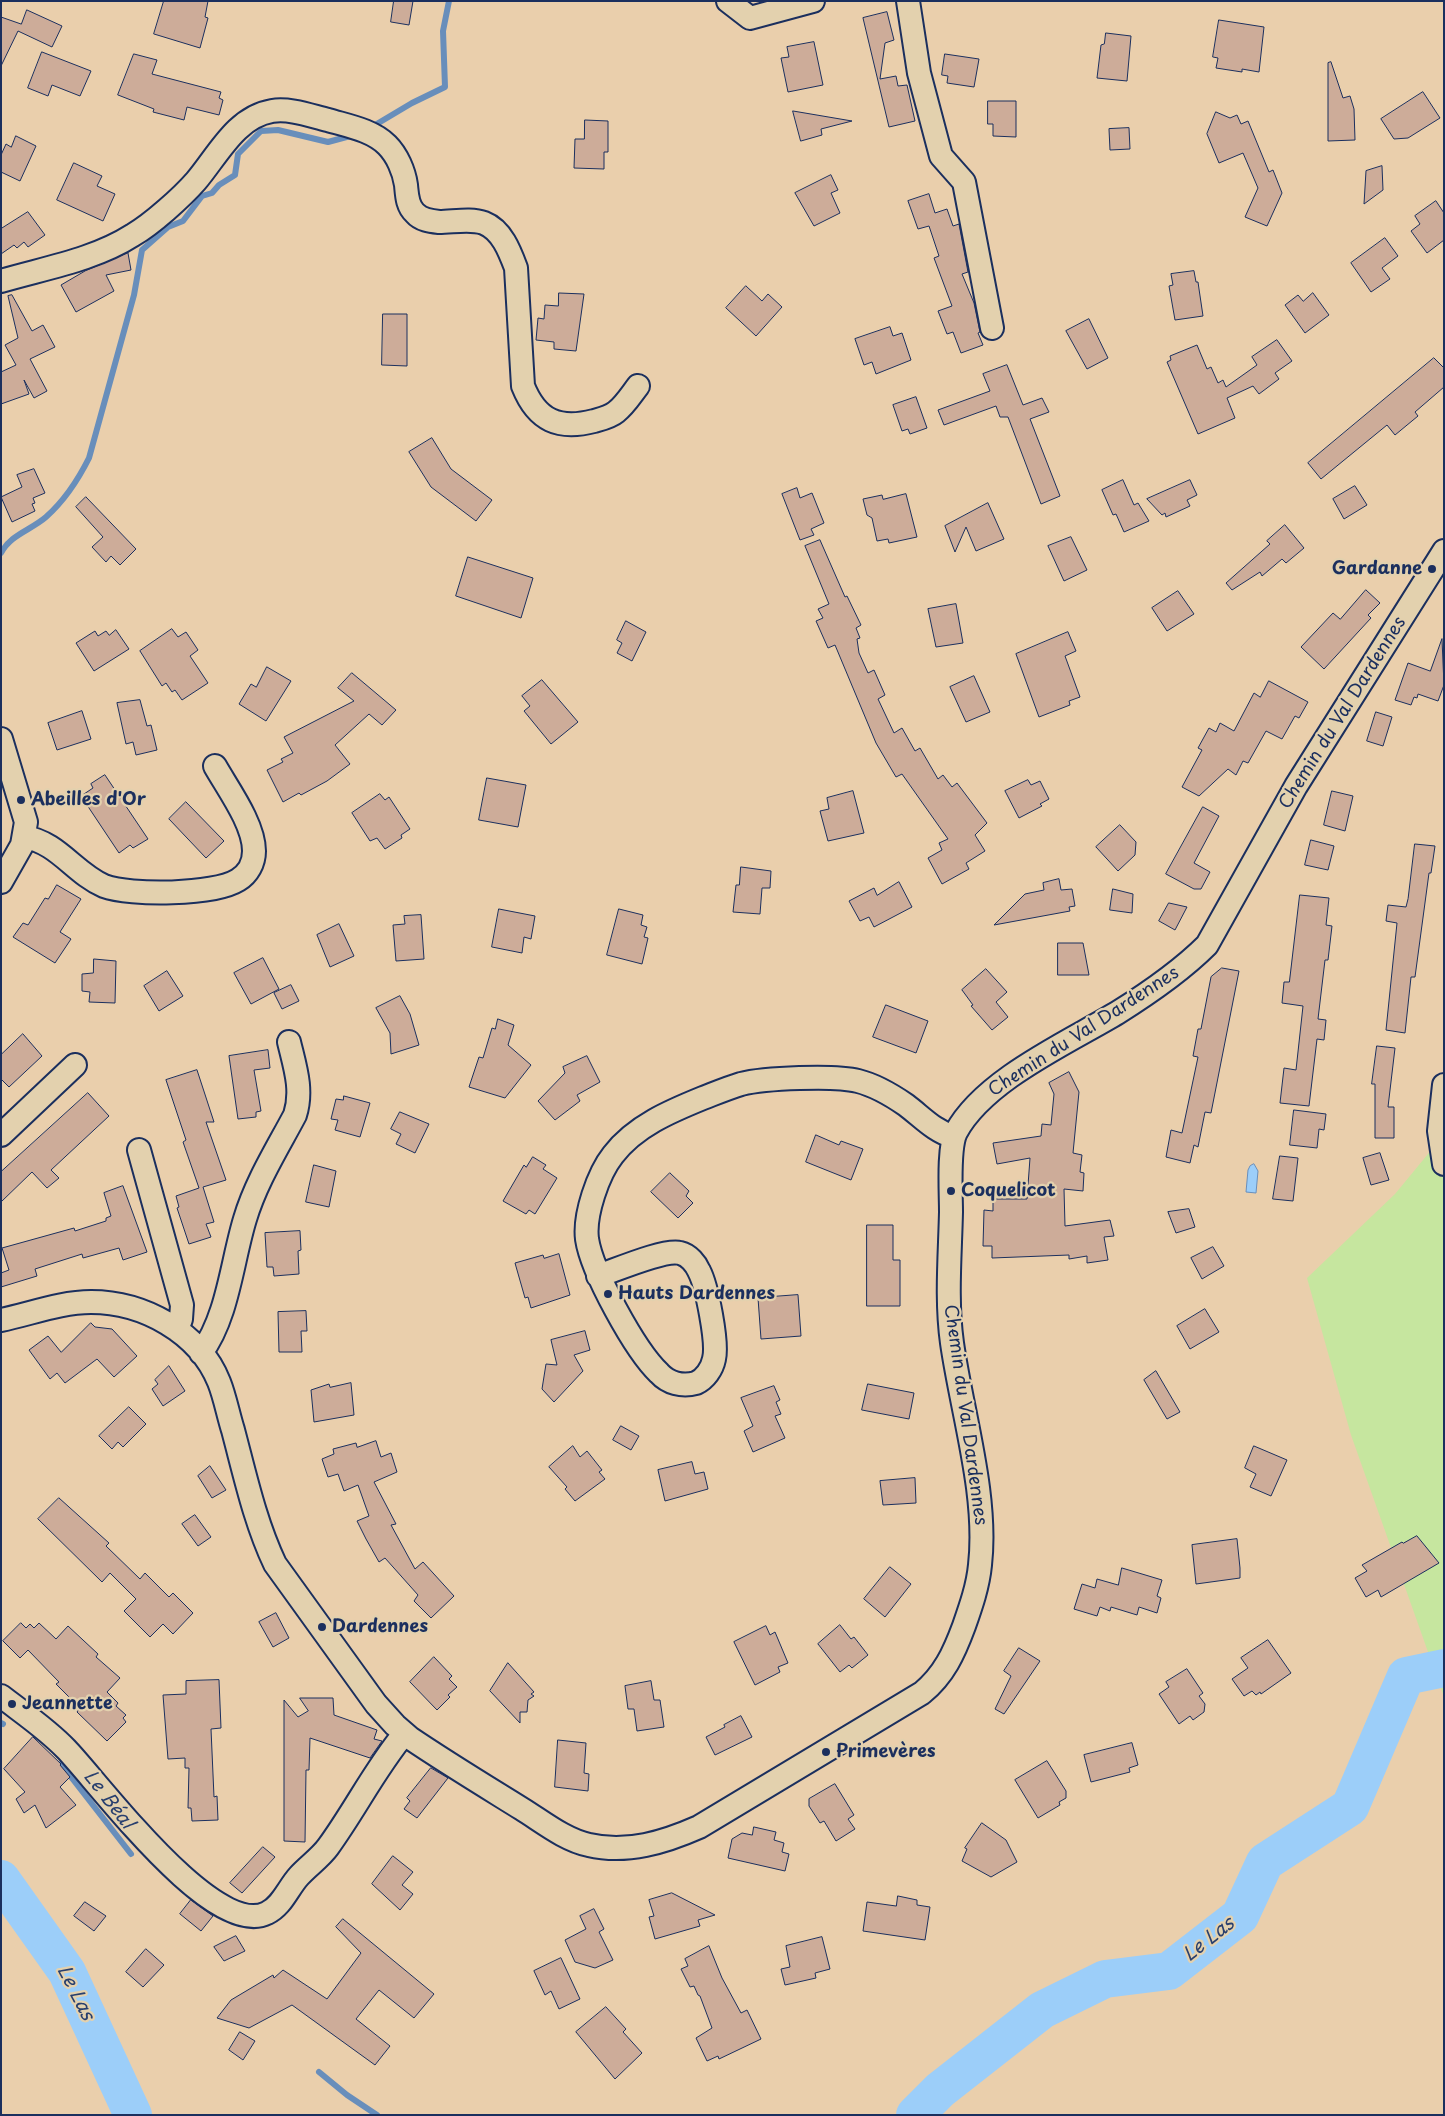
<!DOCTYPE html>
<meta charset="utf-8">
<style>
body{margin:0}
#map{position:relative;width:1445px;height:2116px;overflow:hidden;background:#eacfac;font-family:"Playpen Sans",sans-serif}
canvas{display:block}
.frame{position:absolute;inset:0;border:2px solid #1b2f5e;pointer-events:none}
</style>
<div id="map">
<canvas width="1445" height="2116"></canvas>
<div class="frame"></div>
</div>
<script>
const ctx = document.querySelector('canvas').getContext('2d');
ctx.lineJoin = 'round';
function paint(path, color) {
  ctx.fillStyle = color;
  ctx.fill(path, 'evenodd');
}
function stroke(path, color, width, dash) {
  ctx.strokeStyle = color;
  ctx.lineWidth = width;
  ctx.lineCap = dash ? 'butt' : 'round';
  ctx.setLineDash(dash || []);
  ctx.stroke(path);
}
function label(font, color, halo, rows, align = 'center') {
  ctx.font = font + ' "Playpen Sans",sans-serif';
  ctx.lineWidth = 4.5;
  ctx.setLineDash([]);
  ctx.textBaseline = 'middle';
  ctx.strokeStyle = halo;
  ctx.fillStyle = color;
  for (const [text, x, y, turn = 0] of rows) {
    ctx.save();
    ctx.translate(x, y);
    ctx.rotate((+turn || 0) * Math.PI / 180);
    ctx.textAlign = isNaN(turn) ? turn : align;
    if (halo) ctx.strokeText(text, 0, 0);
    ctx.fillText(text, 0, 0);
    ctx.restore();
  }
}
const green = new Path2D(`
 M1444,1121V1697L1351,1435L1307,1278L1395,1194L1442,1137Z`);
const water = new Path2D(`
 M1254,1164L1258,1171L1256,1193L1246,1192L1248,1170L1250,1166Z`);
const stream = new Path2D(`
 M370,128L412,103L445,87L443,31L449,1
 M1,553C10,535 31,530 46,517C64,501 78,480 89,458L134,295L142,250L168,227L183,221L202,196L212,193L219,185L235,175L238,154L261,131L278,130L328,142L354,135
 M1,1723L3,1724
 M61,1764L131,1854
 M319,2072L347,2095L377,2115`);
const river = new Path2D(`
 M1,1879L67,1972L133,2115
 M915,2115L940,2090L1042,2010L1105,1979L1169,1971L1240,1916L1265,1862L1350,1807L1406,1676L1444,1668`);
const building = new Path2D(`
 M164,1H208L205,17L208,18L200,48L154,34Z
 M394,1H413L409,25L391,22Z
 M27,10L62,26L52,47L18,31L1,66V17L21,24Z
 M887,12L894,40L885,43L880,79L896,76L898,86L907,85L915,121L889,127L863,18Z
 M1219,20L1264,27L1259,72L1242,69V72L1216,68L1218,58L1213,57Z
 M1106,33L1131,36L1127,81L1097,78L1101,45L1104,44Z
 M814,42L823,85L788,92L781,58L789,57L787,47Z
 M42,52L91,71L80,96L52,85L48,96L28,88Z
 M134,54L157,60L152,74L221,92L219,98L223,100L219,115L187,107L184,120L153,112L154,109L118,95Z
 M945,54L979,59L974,87L947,83L948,76L942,75Z
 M1331,62L1343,98L1350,96L1354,109L1355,140L1328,141V63Z
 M1423,92L1440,118L1408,138L1394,139L1381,119Z
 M988,101H1016V137L993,136V124H988Z
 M793,111L852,121L821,129L822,135L801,141Z
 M1216,112L1230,118L1237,115L1241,124L1248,121L1269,172L1273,170L1282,193L1267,226L1245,217L1258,188L1243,153L1219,163L1207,134Z
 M585,120L608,121V152H604V169L574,168L575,139H584Z
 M1129,128L1130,149L1110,150L1109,129Z
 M16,136L36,146L20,181L1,172V155L6,144L11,147Z
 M74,163L102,176L97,186L115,194L103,221L57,200Z
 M1382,166L1383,190L1364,204L1366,171Z
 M831,175L838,190L831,193L840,213L814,226L795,193Z
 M929,194L935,213L947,209L953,226L959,224L968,272L962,274L974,303L980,332L978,333L983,345L961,353L953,332L947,334L938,311L952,306L934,258L939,256L929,226L918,229L908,201Z
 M1436,201L1444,213V240L1427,253L1411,231L1420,224L1415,216Z
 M28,212L45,235L28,247L24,242L17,248L14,245L1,254V229Z
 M1385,238L1398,256L1382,268L1390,279L1371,292L1351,263Z
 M128,253L131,270L106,275L114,291L76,312L61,285L85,271Z
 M1194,271L1196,282H1198L1199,289L1203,316L1175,320L1169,286L1173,285L1171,274Z
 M746,286L762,301L768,294L782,307L756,336L726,308Z
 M559,293L584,294L576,351L554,349V342L536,340L538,318L544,319L545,305L558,306Z
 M1313,293L1329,315L1305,333L1285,305L1298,295L1303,301Z
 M12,295L32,331L43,325L55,347L30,359L47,391L34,398L24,380L29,394L1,404V372L16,365L5,345L18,338L8,296Z
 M383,314H407V366L382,365Z
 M1089,319L1108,358L1087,369L1066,331Z
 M890,327L893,336L902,333L911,360L876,374L872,362L864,365L855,339Z
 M1277,340L1292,361L1275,373L1279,379L1259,394L1253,386L1227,398L1235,418L1198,434L1167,362L1171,360L1170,356L1197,345L1207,369L1211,367L1218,383L1223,380L1226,387L1257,365L1252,357Z
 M1434,358L1444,368V387L1415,412L1418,416L1395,435L1387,425L1321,479L1308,463Z
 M1007,365L1023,405L1042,398L1049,412L1030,419L1060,496L1041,504L1008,417H1000L996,406L944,425L938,410L990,391L983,374Z
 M916,397L927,428L910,434L908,429L902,431L893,405Z
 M432,438L451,469L492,500L476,521L431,487L409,452Z
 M34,469L45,493L33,498L35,503L32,504L35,511L12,522L1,497L22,487L17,475Z
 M1123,480L1134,505L1138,503L1149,521L1124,532L1116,514L1113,515L1102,490Z
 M1190,480L1197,495L1187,500L1190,506L1166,517L1165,513L1162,515L1147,499Z
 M1355,486L1367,505L1344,519L1333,499Z
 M797,488L800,498L812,493L824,523L811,529L814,535L800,540L782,494Z
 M906,494L917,537L889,543L888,539L877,541L872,518L867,515L863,499L882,495L883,499Z
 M86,497L136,549L120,565L111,556L106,562L92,547L103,537L76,507Z
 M988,503L1004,539L976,551L966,527L955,552L945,526Z
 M1285,525L1304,548L1286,563L1282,559L1262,576L1260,572L1232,590L1226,583L1270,544L1267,541Z
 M1071,537L1087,570L1064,581L1048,546Z
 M820,540L845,597L847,596L861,625L856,628L860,638L857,639L859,653L868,673L874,670L885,695L878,699L894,733L902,728L915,751L920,748L938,779L943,775L952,787L957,783L987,823L975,835L985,851L966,863L969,869L942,884L928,858L942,850L939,843L948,839L902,774L896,777L876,743L835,645L828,648L816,621L823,618L818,609L829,604L805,546Z
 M468,557L533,578L521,618L456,596Z
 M1366,590L1380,603L1368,615L1371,618L1324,669L1301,647L1333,613L1340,619Z
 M1178,591L1194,614L1167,631L1152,608Z
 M956,604L963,643L936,647L928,609Z
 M626,621L646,632L632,661L617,653L622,643L617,640Z
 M172,629L178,637L186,632L198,650L190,656L208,683L182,700L175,690L172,692L166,683L162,686L140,651Z
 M116,630L129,649L94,671L76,643L95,631L98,636L106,631L109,635Z
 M1068,632L1076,651L1065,656L1080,697L1069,701L1070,705L1039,717L1016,654Z
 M1442,639L1444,685L1438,701L1418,694L1417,698L1414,697L1411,705L1395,700L1408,663L1430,671Z
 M267,667L291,681L266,721L239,704L251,684L256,687Z
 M352,673L396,710L382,725L369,714L335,745L350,764L327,781L301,795L299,793L283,802L267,770L283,762L281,759L293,753L284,737L354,701L338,688Z
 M974,676L990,712L966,722L950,687Z
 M542,680L578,722L551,744L524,711L530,706L522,696Z
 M1269,681L1308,702L1299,718L1295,716L1282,739L1266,731L1248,763L1243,761L1236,775L1228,769L1199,796L1182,787L1202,750L1198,748L1209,728L1216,732L1220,723L1234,731L1254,693L1260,697Z
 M140,700L147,726L151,725L157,750L136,755L133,742L126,744L117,703Z
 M82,711L91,739L57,750L48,723Z
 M1376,712L1392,717L1383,746L1367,741Z
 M105,775L148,839L133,848L130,845L119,853L81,796L93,788L91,784Z
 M487,778L526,785L518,827L479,820Z
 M1028,780L1031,785L1040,781L1049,799L1040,804L1042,806L1019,818L1005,791Z
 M853,791L864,833L828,841L820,811L829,809L827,798Z
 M1332,791L1353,796L1345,831L1324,825Z
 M380,794L385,800L389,797L410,829L401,835L402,838L385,849L377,838L370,841L352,813Z
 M186,802L224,841L206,858L169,819Z
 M1203,807L1219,816L1194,863L1210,872L1201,889H1194L1166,874Z
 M1120,825L1136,842L1135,855L1118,871L1096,847Z
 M1311,840L1334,846L1328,870L1305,865Z
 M1415,844L1435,846L1431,873H1429L1415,977H1411L1405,1033L1386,1030L1397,923L1386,921L1388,905L1406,907L1408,899Z
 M741,867L771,871L770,888H762L760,914L733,912L736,885H739Z
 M1059,879L1061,890L1072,889L1075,906L1069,907L1070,911L994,925L1025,894L1044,890L1043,883Z
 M899,882L912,907L874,927L869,917L860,921L849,901L874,888L877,895Z
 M57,885L81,899L60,932L71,939L55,963L13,937L23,923L28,925L45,898L48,899Z
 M1113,889L1133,894L1132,913L1110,910Z
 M1300,895L1329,898L1326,925L1332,926L1328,960H1325L1318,1019L1326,1020L1324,1040L1317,1039L1309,1106L1280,1103L1284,1068L1296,1070L1303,1006L1282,1003L1284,982H1289Z
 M1169,903L1187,907L1175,930L1159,921Z
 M499,909L535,916L531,939L524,937L522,953L492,947Z
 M619,909L643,915L641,925L647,927L644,937L648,938L642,964L607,955Z
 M421,915L424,959L396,961L393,925L405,924L404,916Z
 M339,924L354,956L330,967L317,935Z
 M1058,943H1083L1089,975H1058Z
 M263,958L279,989L251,1004L234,973Z
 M94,959L116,961L115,1003L89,1002L90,992L82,991V974L93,973Z
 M1222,968L1239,971L1211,1113L1205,1112L1198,1147L1194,1145L1190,1163L1166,1157L1171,1130L1182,1133L1198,1057L1193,1056L1198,1029H1201L1211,977Z
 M986,969L1007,992L996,1002L1008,1017L992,1030L971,1006L973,1005L962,990Z
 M167,971L183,996L159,1011L144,986Z
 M291,985L299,1001L282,1009L274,993Z
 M400,996L410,1014L419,1045L391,1054L390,1033L376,1008Z
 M886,1005L928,1021L916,1053L873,1037Z
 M498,1019L514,1025L508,1045L531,1065L505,1098L469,1087L479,1057L483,1058L492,1028L495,1029Z
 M23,1034L42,1056L9,1087L1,1079V1055Z
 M1377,1046L1395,1048L1388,1107H1394V1138H1375V1084H1372Z
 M268,1050L270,1068L254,1070L261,1111L256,1112V1117L238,1119L229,1056Z
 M587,1056L600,1082L577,1095L580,1101L555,1120L538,1101L565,1073L563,1067Z
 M197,1070L214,1122H206L226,1180L203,1187L214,1222L206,1224L211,1237L189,1244L177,1208L179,1207L176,1196L199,1188L183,1142L186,1140L166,1080Z
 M1069,1072L1079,1092L1073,1153L1082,1155L1080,1172L1084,1173L1083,1191L1064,1189L1065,1226L1110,1220L1114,1236L1104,1237L1108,1260L1087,1263V1256L1069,1259V1255L992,1258V1246H983L984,1210L993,1211V1199H1027L1030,1158L997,1164L993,1143L1041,1136L1042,1124L1051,1125L1054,1094L1049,1083Z
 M88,1093L109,1116L51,1170L59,1178L47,1188L32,1172L1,1202V1172Z
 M344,1096L370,1103L360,1137L335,1130L338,1120L331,1119L336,1099L343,1100Z
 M1294,1110L1326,1114L1324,1130L1319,1129L1317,1148L1290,1145Z
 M400,1112L429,1124L415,1153L396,1144L401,1134L391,1129Z
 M816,1135L839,1145L841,1141L863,1149L851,1180L806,1162Z
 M1380,1153L1389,1180L1371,1185L1363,1158Z
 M1280,1156L1298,1158L1293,1201L1273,1199Z
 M533,1157L546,1165L543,1169L557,1178L535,1214L529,1210L526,1214L503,1201L524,1165L526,1167Z
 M314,1165L336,1171L329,1207L306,1202Z
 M670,1173L689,1191L686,1196L693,1203L678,1218L651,1192Z
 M123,1186L147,1252L123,1260L119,1248L83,1258L82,1254L35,1269L37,1276L1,1287V1273L9,1270L2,1248L74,1228L75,1231L106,1221V1218L111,1216L104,1193Z
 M1189,1209L1195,1227L1176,1233L1168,1212Z
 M867,1225H893V1260H900V1306H867Z
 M300,1231L301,1250L298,1251L299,1274L274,1276L273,1267H267L265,1233Z
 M1213,1247L1224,1266L1202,1279L1191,1258Z
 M559,1254L570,1295L531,1308L528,1297L525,1298L515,1263L543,1255L544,1258Z
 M798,1295L801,1336L761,1339L758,1298Z
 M1205,1309L1219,1332L1190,1349L1177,1326Z
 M306,1311L307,1331H301L302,1352H279L278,1312Z
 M91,1323L95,1327L112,1329L137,1356L114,1377L97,1359L65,1383L57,1373L50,1379L29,1350L48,1336L61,1352Z
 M585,1331L590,1350L574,1355L583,1371L554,1402L542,1389L546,1364L557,1365L551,1340Z
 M169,1366L185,1391L163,1406L152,1389L158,1384L155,1380Z
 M1156,1371L1180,1412L1167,1419L1144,1380Z
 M351,1383L354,1415L314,1422L311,1390L329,1384L330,1387Z
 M868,1384L914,1393L909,1419L862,1410Z
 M774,1386L780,1400L776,1402L781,1414L775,1416L785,1438L753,1452L744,1431L753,1426L741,1398Z
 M129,1407L146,1424L123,1447L118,1442L112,1449L99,1436Z
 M621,1426L639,1436L631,1450L613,1440Z
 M376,1441L381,1457L391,1453L397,1472L374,1482L396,1524L391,1525L415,1569L423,1562L454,1596L431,1618L414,1601L418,1595L385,1558L379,1562L366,1539L357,1521L369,1516L358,1485L344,1491L338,1474L328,1477L322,1459L334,1454L333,1449L356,1443L357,1447Z
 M573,1446L580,1457L587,1451L602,1470L599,1472L605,1479L575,1501L565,1489L567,1487L549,1467Z
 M1254,1446L1287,1460L1271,1496L1250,1487L1256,1474L1245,1468Z
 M692,1462L695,1474L704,1472L708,1489L665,1501L658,1470Z
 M210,1466L226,1490L212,1498L198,1476Z
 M915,1478L916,1503L883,1505L880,1481Z
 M59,1498L109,1543L106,1546L140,1579L145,1573L169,1597L173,1593L193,1613L173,1634L163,1624L150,1637L124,1611L136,1599L110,1573L102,1582L38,1519Z
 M195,1515L211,1537L198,1546L182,1524Z
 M1417,1536L1439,1563L1381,1597L1378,1590L1366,1597L1355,1578L1367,1571L1362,1565L1402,1542L1403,1543Z
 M1237,1539L1240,1568V1578L1196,1584L1192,1545Z
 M890,1567L911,1584L885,1617L864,1599Z
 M1122,1568L1162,1580L1157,1596L1161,1598L1157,1613L1139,1607L1137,1615L1111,1607L1110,1611L1100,1607L1097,1616L1074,1609L1082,1584L1095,1588L1097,1579L1118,1585Z
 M276,1613L289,1638L273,1647L259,1622Z
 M21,1623L26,1628L30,1624L34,1628L39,1623L56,1639L68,1626L98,1654L96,1657L120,1678L107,1692L118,1703L116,1706L126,1715L123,1718L126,1722L107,1741L77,1712L80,1708L56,1684L59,1682L28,1650L20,1658L3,1641Z
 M840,1625L851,1639L854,1637L868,1655L852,1668L849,1665L840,1672L818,1644Z
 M766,1626L770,1635L775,1632L788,1663L778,1667L780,1672L755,1685L734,1642Z
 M1268,1640L1291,1673L1261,1694L1260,1692L1256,1695L1252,1691L1244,1696L1232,1679L1248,1668L1241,1658Z
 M1019,1648L1040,1661L1004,1714L995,1709L1011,1676L1004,1671Z
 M434,1657L452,1676L449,1679L457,1687L448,1695L450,1697L437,1710L410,1682Z
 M508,1663L534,1692L531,1694L534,1696L528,1700L527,1712H520V1723L490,1691Z
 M1187,1669L1203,1693L1199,1696L1205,1704L1204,1712L1193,1720L1190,1716L1179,1724L1159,1694L1169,1687L1166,1682Z
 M219,1680L221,1728L211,1729L214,1797L217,1796L218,1820L192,1821L191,1808H188L189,1768H185V1758L168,1759L163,1695L186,1694V1681Z
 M651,1681L654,1700H660L664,1727L637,1731L634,1709H628L625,1686Z
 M300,1698H333L334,1715L377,1730L374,1739L382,1741L370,1758L310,1738L309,1770H306L305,1842L284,1841V1700L298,1717L308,1711Z
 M741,1716L752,1737L715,1755L706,1737L725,1727L724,1725Z
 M33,1737L61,1764L60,1765L70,1777L60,1787L76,1805L46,1828L35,1805L24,1813L16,1799L25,1792L4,1769Z
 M558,1740L586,1743L584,1773L589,1774L588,1791L555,1787Z
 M1132,1743L1138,1765L1129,1768L1130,1772L1091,1782L1084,1755Z
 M1047,1761L1066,1791V1798L1059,1802L1060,1805L1038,1818L1015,1780Z
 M431,1768L448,1778L417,1818L404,1809L410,1801L407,1798Z
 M835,1784L854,1815L848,1819L855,1829L836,1841L824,1821L820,1823L809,1806V1799Z
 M982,1823L1006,1840L1017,1862L991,1877L962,1861L967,1849L965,1848Z
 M754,1827L776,1832L774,1840L784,1843L782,1852L789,1854L785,1871L728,1858L732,1839L742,1833L752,1835Z
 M263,1847L275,1857L242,1893L230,1883Z
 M393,1856L413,1872L402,1885L413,1894L400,1910L372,1884Z
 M672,1893L715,1915L698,1920L700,1926L655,1939L649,1917L654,1916L649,1900Z
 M898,1896L917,1900V1905L930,1907L925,1940L863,1931L867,1902L896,1906Z
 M191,1900L213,1916L201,1931L180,1914Z
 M85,1902L106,1916L94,1931L74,1916Z
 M594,1909L604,1929L599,1932L613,1960L595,1968L575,1962L565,1940L586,1929L580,1916Z
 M343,1919L434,1994L414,2018L379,1990L356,2019L390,2046L375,2065L292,2005L249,2028L217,2018L231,2000L273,1975L274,1978L283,1970L327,1999L361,1953L336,1927Z
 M236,1936L245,1951L224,1961L214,1947Z
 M822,1937L830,1969L815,1973L816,1978L785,1985L781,1969L790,1967L786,1946Z
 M709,1946L722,1978L741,2013L747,2010L761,2039L719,2059L718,2056L707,2061L696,2038L712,2028L700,1996L698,1995L694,1986L690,1987L681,1969L688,1966L685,1959Z
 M146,1949L164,1965L143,1987L126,1972Z
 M561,1958L580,1999L559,2009L551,1991L545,1995L534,1971Z
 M606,2007L626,2029L623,2032L642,2053L615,2079L576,2032Z
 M240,2032L255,2041L243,2060L229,2050Z`);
const minor = new Path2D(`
 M728,1L750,18L813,1
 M908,1L919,73L941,156L964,182L992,328
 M1,281C45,268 94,260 133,235C152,224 182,197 196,181C218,155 236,117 272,111C290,108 311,116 328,120C348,126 372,130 387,145C397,155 404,171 406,185C407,195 407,206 415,213C421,220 430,221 439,222C453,222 471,218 484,223C502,230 510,252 516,268L523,386C537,421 559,430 594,421C601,419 610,417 616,412C625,405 631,395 638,386
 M1,739L26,822L22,845L1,882
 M24,837C58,842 74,873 104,886C131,896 214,895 238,880C248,874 254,863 254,851C254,824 228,789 215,766
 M1444,1085L1439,1131L1444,1164
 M1,1135L75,1065
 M139,1150L182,1305L181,1319L177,1330
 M598,1276C616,1270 664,1249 680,1253C689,1255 696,1264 699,1271C707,1286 718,1343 714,1359C712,1369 705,1379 696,1383C682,1387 668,1383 659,1373C635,1350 592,1272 587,1239C584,1215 598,1174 613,1155C635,1126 671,1111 703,1098C716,1093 728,1088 741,1084C764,1078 835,1075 858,1081C874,1085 893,1096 906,1105C922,1117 934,1131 954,1137
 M1,1320C30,1314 61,1302 91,1302C143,1302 199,1332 219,1382C225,1397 228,1414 233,1430C245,1475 255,1522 275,1564L376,1704L395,1725L410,1738C447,1763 485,1786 522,1809C543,1822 565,1840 589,1845C627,1854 665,1842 699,1827L922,1693C944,1675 954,1653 964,1626C971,1606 978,1586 980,1565C988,1495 962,1413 952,1343C946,1300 950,1256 951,1212C951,1193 948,1148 956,1132C984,1080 1067,1043 1117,1013C1149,993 1180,972 1207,945L1296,786L1444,551
 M201,1353C228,1317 232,1261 245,1219C256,1182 277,1149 295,1115C303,1090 295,1067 289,1042
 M1,1696C23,1713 47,1729 66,1749C99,1783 214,1940 267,1913C282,1906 288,1888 299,1876C308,1866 320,1858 328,1847C355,1810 375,1769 404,1734`);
const markers = [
 [1432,569,5,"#1b2f5e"],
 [21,800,5,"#1b2f5e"],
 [951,1191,5,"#1b2f5e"],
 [608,1294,5,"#1b2f5e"],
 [322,1627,5,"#1b2f5e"],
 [12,1704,5,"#1b2f5e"],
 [826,1752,5,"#1b2f5e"]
];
const poiNames = [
 ["Gardanne",1422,569,"right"],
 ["Abeilles d'Or",31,800],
 ["Coquelicot",961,1191],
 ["Hauts Dardennes",618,1294],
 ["Dardennes",332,1627],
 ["Jeannette",22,1704],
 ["Primevères",836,1752]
];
const streetNames = [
 ["Chemin du Val Dardennes",1343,713,-58],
 ["Chemin du Val Dardennes",1084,1032,-33],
 ["Chemin du Val Dardennes",965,1415,82]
];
const waterNames = [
 ["Le Béal",108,1800,52],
 ["Le Las",1209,1940,-38],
 ["Le Las",75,1993,63]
];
paint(green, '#c6e69f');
paint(water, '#9ccef9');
stroke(water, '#688ebb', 1);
stroke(stream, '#688ebb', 6);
stroke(river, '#9ccef9', 38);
paint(building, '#cdac99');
stroke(building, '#1b2f5e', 1);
stroke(minor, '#1b2f5e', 26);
stroke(minor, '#e3d1ae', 22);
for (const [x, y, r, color] of markers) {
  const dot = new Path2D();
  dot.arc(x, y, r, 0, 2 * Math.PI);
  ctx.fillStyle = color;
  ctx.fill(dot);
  stroke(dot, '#e3d1ae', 2);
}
label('bold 18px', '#1b2f5e', '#e3d1ae', poiNames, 'left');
label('18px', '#1b2f5e', '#e3d1ae', streetNames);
label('italic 19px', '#283f6e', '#e3d1ae', waterNames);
</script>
